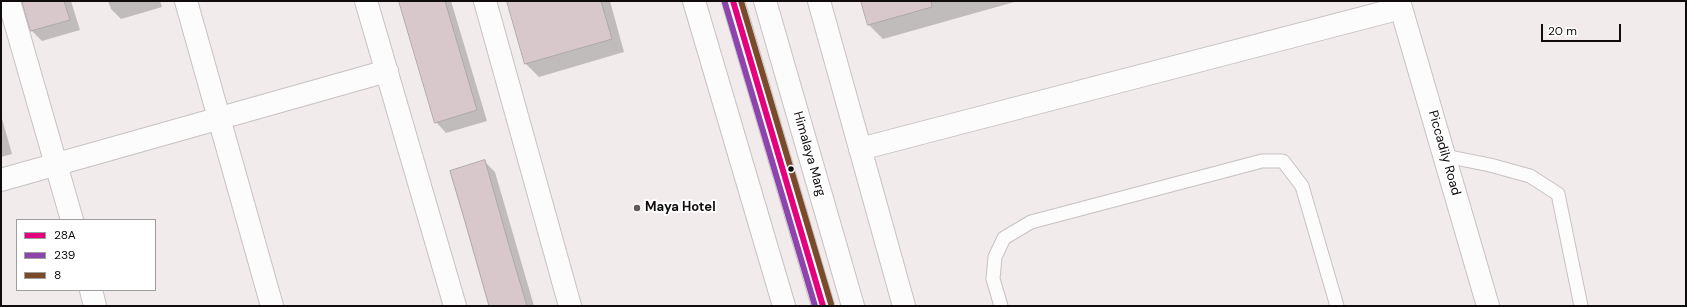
<!DOCTYPE html>
<style>
body{margin:0}
#map{position:relative;width:1687px;height:307px;overflow:hidden;background:#f2ebec;font-family:"DM Sans",sans-serif}
canvas{display:block}
.frame{position:absolute;inset:0;border:2px solid #100c0d;pointer-events:none}
.legend{position:absolute;left:16px;top:219px;width:140px;height:72px;box-sizing:border-box;background:#fff;border:1px solid #9f9e9e;margin:0;padding:5px 7px;list-style:none;font-size:12px;color:#100c0d}
.legend li{display:flex;align-items:center;gap:8px;height:20px}
.legend b{width:20px;border:1px solid #9f9e9e}
.scale{position:absolute;left:1541px;top:24px;width:80px;height:18px;box-sizing:border-box;border:2px solid #100c0d;border-top:0;padding-left:5px;font-size:12px;line-height:14px;white-space:nowrap;color:#100c0d;-webkit-text-stroke:3px #fff;paint-order:stroke}
</style>
<div id="map">
<canvas width="1687" height="307"></canvas>
<div class="frame"></div>
<ul class="legend">
<li><b style="height:5px;background:#e5007d"></b>28A</li>
<li><b style="height:5px;background:#8e44ad"></b>239</li>
<li><b style="height:5px;background:#7a4b2a"></b>8</li>
</ul>
<div class="scale">20 m</div>
</div>
<script>
const ctx = document.querySelector('canvas').getContext('2d');
ctx.lineJoin = 'round';
function paint(path, color) {
  ctx.fillStyle = color;
  ctx.fill(path, 'evenodd');
}
function stroke(path, color, width, dash) {
  ctx.strokeStyle = color;
  ctx.lineWidth = width;
  ctx.lineCap = dash ? 'butt' : 'round';
  ctx.setLineDash(dash || []);
  ctx.stroke(path);
}
function label(font, color, halo, rows, align = 'center') {
  ctx.font = font + ' "DM Sans",sans-serif';
  ctx.lineWidth = 4;
  ctx.setLineDash([]);
  ctx.textBaseline = 'middle';
  ctx.strokeStyle = halo;
  ctx.fillStyle = color;
  for (const [text, x, y, turn = 0] of rows) {
    ctx.save();
    ctx.translate(x, y);
    ctx.rotate((+turn || 0) * Math.PI / 180);
    ctx.textAlign = isNaN(turn) ? turn : align;
    if (halo) ctx.strokeText(text, 0, 0);
    ctx.fillText(text, 0, 0);
    ctx.restore();
  }
}
const shadow = new Path2D(`
 M23,1H71L80,30L42,41L32,31Z
 M108,1H160L162,7L121,19L111,9Z
 M400,1H451L487,121L446,133L436,122Z
 M508,1H610L624,52L539,77L526,64Z
 M862,1H1018L883,39L869,25Z
 M1,115L12,154L1,157Z
 M485,162L495,172L534,306H490Z`);
const building = new Path2D(`
 M22,1H64L70,20L31,31Z
 M399,1H445L477,110L435,123Z
 M507,1H601L612,39L525,64Z
 M861,1H931L932,7L868,25Z
 M485,160L508,242L527,306H489L466,225L450,171Z`);
const lane = new Path2D(`
 M1445,156L1490,165L1530,176L1558,194L1581,306
 M1001,306L993,279L995,257L1004,238L1031,222L1262,161H1283L1302,186L1337,306`);
const street = new Path2D(`
 M9,1L72,220
 M186,1L272,306
 M366,1L455,306
 M485,1L570,306
 M694,1L784,306
 M819,1L904,306
 M1399,1L1488,306
 M860,149L1401,8
 M1,180L387,71
 M91,290L95,306`);
const secondary = new Path2D(`
 M733,1L823,306
 M765,1L853,306`);
const bus1 = new Path2D(`
 M733,1L823,306`);
const bus2 = new Path2D(`
 M725,3L815,306`);
const bus3 = new Path2D(`
 M741,1L831,304`);
const markers = [
 [791,169,3.5,"#100c0d"],
 [637,208,4,"#5f5a5b"]
];
const streetNames = [
 ["Piccadily Road",1444,153,74],
 ["Himalaya Marg",809,154,74]
];
const poiNames = [
 ["Maya Hotel",645,208]
];
paint(shadow, '#0003');
paint(building, '#d8c8cc');
stroke(building, '#ada8a8', 1);
stroke(lane, '#c7c1c2', 15);
stroke(street, '#c7c1c2', 24);
stroke(secondary, '#c7c1c2', 24);
stroke(lane, '#fdfcfc', 13);
stroke(street, '#fdfcfc', 22);
stroke(secondary, '#fdfcfc', 22);
stroke(bus1, '#e5007d', 6);
stroke(bus2, '#8e44ad', 6);
stroke(bus3, '#7a4b2a', 6);
for (const [x, y, r, color] of markers) {
  const dot = new Path2D();
  dot.arc(x, y, r, 0, 2 * Math.PI);
  ctx.fillStyle = color;
  ctx.fill(dot);
  stroke(dot, '#fff', 1.5);
}
label('13px', '#100c0d', '#fff', streetNames);
label('bold 13px', '#100c0d', '#fff', poiNames, 'left');
</script>
